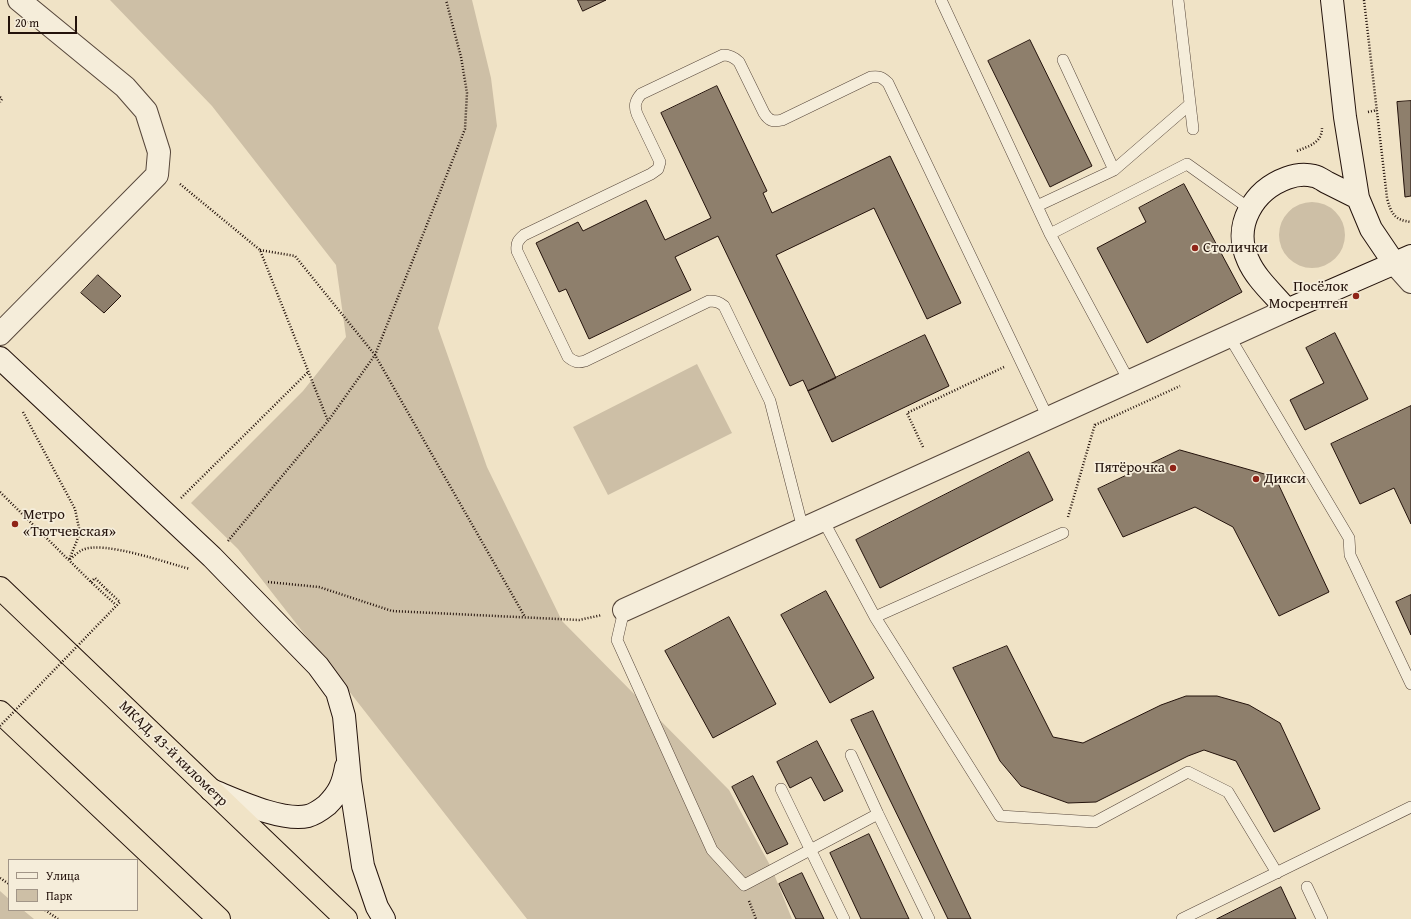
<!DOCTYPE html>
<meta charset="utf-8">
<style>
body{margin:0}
#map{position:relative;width:1411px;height:919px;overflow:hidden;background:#f0e3c6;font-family:"Gentium Book Plus",serif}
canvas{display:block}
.legend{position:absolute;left:8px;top:859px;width:130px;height:52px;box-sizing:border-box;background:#f5edda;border:1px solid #a19587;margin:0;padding:5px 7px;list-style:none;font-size:12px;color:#23120b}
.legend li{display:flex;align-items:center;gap:8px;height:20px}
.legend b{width:20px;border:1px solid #a19587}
.scale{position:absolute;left:8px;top:16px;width:69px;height:18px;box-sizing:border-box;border:2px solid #23120b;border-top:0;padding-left:5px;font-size:12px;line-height:14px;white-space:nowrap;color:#23120b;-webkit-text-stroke:3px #f5edda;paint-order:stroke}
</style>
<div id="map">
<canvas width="1411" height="919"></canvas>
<ul class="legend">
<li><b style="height:5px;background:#f5edda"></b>Улица</li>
<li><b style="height:11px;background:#cdbfa6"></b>Парк</li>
</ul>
<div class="scale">20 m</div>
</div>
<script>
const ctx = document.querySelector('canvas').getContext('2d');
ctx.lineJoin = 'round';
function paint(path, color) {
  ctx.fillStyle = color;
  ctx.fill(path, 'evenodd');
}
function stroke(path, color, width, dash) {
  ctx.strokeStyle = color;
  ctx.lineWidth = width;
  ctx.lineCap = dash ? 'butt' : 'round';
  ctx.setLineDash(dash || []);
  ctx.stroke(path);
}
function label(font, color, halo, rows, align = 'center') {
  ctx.font = font + ' "Gentium Book Plus",serif';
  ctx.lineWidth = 3.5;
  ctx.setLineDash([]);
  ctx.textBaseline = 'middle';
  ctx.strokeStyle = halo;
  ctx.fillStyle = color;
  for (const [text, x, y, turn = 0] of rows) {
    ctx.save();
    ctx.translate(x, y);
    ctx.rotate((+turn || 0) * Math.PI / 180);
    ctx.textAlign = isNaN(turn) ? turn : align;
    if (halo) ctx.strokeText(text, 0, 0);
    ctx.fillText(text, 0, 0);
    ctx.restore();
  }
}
const green = new Path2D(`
 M110,0H472L491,78L497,126L438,328L487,467L562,621L729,790L772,869L792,919H527L238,549L191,503L303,391L346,337L336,265L212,106Z
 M1279 235a33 33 0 1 1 66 0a33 33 0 1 1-66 0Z
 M697,364L732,433L608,495L573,427Z
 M0,891L9,899V910H23L34,919H0Z`);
const building = new Path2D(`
 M578,0H606L583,11Z
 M1030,40L1092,166L1050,187L988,61Z
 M717,86L767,191L763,193L772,213L890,156L961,303L927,319L874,208L776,255L836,378L808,391L803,380L790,386L718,236L675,257L691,290L589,339L566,289L559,292L536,243L578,222L583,231L646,200L665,240L711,218L661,113Z
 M1411,101V196L1405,197L1397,102Z
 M1184,184L1242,292L1147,343L1097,248L1146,222L1139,208Z
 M98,275L121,296L104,313L81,293Z
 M1335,333L1368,399L1305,430L1290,400L1324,383L1306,348Z
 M925,335L949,386L832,442L808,391Z
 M1411,406V524L1394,488L1360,504L1331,444Z
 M1180,450L1275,477L1329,592L1279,616L1233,527L1195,507L1123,537L1098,489Z
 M1029,452L1053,500L880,588L856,540Z
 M826,591L874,678L830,703L781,615Z
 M1411,595V635L1396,602Z
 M729,617L776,704L713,738L665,651Z
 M1007,646L1053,737L1083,743L1161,705L1186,696H1217L1249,705L1280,723L1320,809L1274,832L1236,761L1204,750L1188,756L1096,802L1068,803L1021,786L1000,761L953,668Z
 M873,711L971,919H948L851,720Z
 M817,741L843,791L824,801L811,777L790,788L777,762Z
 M753,776L788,844L767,854L732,787Z
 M869,834L909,919H861L830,853Z
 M802,873L824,919H796L779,884Z
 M1281,887L1296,919H1217Z`);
const path = new Path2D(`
 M1364,0L1387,198C1391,213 1394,220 1411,222
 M0,97L2,99L0,102
 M1368,112L1377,110
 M1297,151C1309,146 1322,143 1322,128
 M180,184L260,250L328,421
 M260,250L295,256L375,355L525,617
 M23,412L75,509L80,533L69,560
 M1095,425L1180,386
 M923,447L907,413L1004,367
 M0,492L91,582L116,605
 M181,498L308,372
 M1068,517L1095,424
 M228,541L328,421L375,355L465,129L467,93L461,57L446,0
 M70,559C74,556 78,552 82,550C103,540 167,563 190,569
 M91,582L95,578L107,590
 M268,582L319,587L392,611L579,620L602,615
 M0,878L9,884
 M749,901L756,919
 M45,910L58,919`);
const lane = new Path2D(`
 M941,0L1050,234L1129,381
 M1178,0L1193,129
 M1114,170L1189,105
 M1037,206L1114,170L1063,60
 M1050,234L1187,164L1250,209
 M1229,336L1349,538L1350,555L1411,684
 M823,520L875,617L1063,533
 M803,529L770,401L724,306C719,302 716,301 709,301L585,361C578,363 574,362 568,357L517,251C516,243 518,240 524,235L651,174L658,169L660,162L637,114C634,106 635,101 641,94L723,55C730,55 734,57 739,62L764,113C769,121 773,122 782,120L871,77C879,76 882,77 888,83L1048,418
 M624,610L617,640L712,850L744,885L878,814
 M875,617L1000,816L1095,822L1188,772L1228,792L1277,873
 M851,755L878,814L929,919
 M781,789L844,919
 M1307,887L1322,919
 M1182,919L1411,807`);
const street = new Path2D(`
 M1394,263L1411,282
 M0,334L157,175L159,152L146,111L125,87L19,0
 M624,610L1287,310`);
const secondary = new Path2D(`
 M1332,0L1345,117L1358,198L1371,229L1394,263
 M1358,198C1348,193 1338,188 1328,183C1324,181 1319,177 1314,176C1306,174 1295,175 1287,178C1254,190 1232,225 1248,260C1256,279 1274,294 1287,310L1411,256
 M0,358L212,557L318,666L337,692L344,716L350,781L363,866L377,907L384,919
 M211,790C236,800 282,822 308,816C315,814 322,809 327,805C339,793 343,784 346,767`);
const highway = new Path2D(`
 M0,588L346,919
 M0,712L219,919`);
const pathBridge = new Path2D(`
 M0,726L120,602L107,590`);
const markers = [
 [1195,248,4,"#8f2418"],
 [1356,296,4,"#8f2418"],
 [1173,468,4,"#8f2418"],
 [1256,479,4,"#8f2418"],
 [15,524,4,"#8f2418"]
];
const poiNames = [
 ["Столички",1203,248],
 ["Посёлок",1348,287,"right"],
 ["Мосрентген",1348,304,"right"],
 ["Пятёрочка",1165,468,"right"],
 ["Дикси",1264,479],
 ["Метро",23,515],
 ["«Тютчевская»",23,532]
];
const streetNames = [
 ["МКАД, 43-й километр",173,754,44]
];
paint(green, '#cdbfa6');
paint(building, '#8e7f6c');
stroke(building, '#23120b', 1);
stroke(lane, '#56463a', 12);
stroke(street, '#56463a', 24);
stroke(secondary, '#23120b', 24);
stroke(highway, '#23120b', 24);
stroke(path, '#23120b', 2.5, [1, 2]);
stroke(lane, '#f5edda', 11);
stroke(street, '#f5edda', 22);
stroke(secondary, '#f5edda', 22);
stroke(highway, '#f0e3c6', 22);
stroke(pathBridge, '#23120b', 2.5, [1, 2]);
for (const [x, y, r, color] of markers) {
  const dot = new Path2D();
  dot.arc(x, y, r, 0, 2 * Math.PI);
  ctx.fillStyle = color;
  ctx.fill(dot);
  stroke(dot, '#f5edda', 1.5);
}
label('15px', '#23120b', '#f5edda', poiNames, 'left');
label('15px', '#23120b', '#f5edda', streetNames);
</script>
